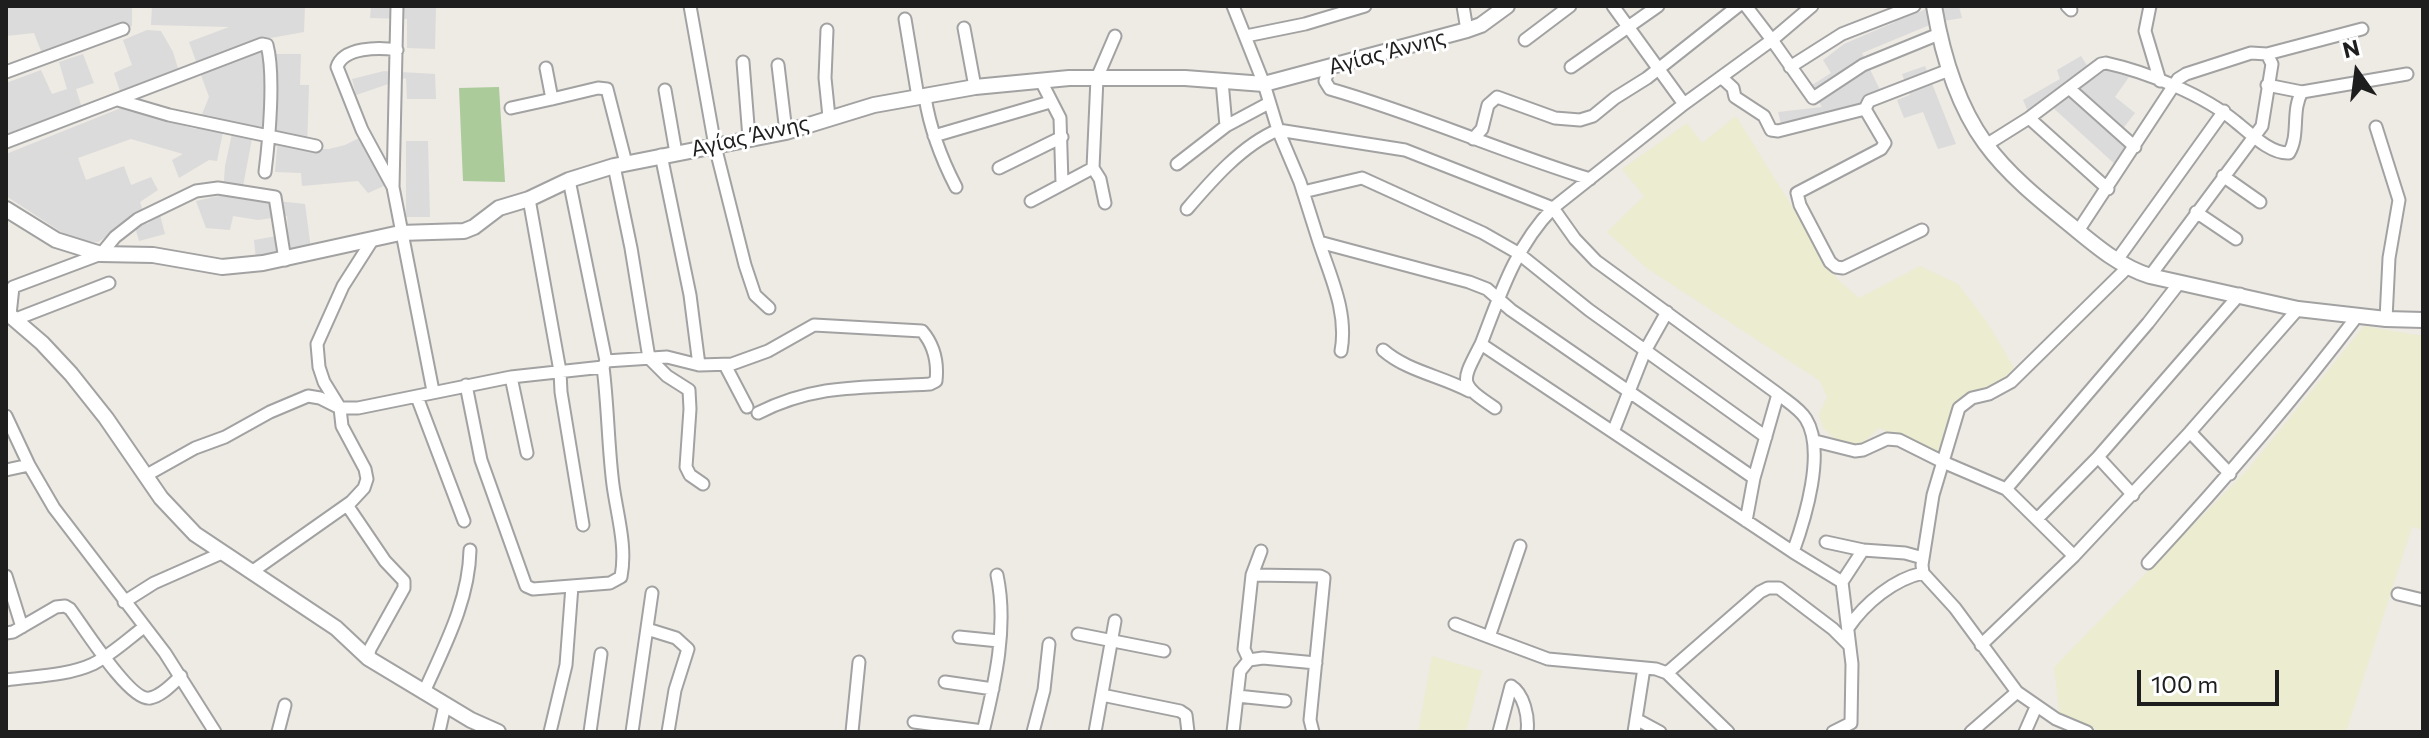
<!DOCTYPE html>
<meta charset="utf-8">
<style>
body{margin:0}
#map{position:relative;width:2429px;height:738px;overflow:hidden;background:#eeeae4;font-family:Commissioner,sans-serif}
canvas{display:block}
.frame{position:absolute;inset:0;border:8px solid #1e1e1e;pointer-events:none}
.north{position:absolute;left:2317px;top:32px;width:80px;height:80px;-webkit-text-stroke:6px #fff;paint-order:stroke;rotate:346deg;font-size:22px;font-weight:700;line-height:32px;text-align:center;color:#1e1e1e}
.north::after{content:'';display:block;margin:auto;width:28px;height:36px;background:#1e1e1e;clip-path:polygon(50% 0,100% 100%,50% 72%,0 100%)}
.scale{position:absolute;left:2137px;top:670px;width:142px;height:36px;box-sizing:border-box;border:4px solid #1e1e1e;border-top:0;padding-left:10px;font-size:24px;line-height:28px;white-space:nowrap;color:#1e1e1e;-webkit-text-stroke:6px #fff;paint-order:stroke}
</style>
<div id="map">
<canvas width="2429" height="738"></canvas>
<div class="frame"></div>
<div class="north">N</div>
<div class="scale">100 m</div>
</div>
<script>
const ctx = document.querySelector('canvas').getContext('2d');
ctx.lineJoin = 'round';
function paint(path, color) {
  ctx.fillStyle = color;
  ctx.fill(path, 'evenodd');
}
function stroke(path, color, width, dash) {
  ctx.strokeStyle = color;
  ctx.lineWidth = width;
  ctx.lineCap = dash ? 'butt' : 'round';
  ctx.setLineDash(dash || []);
  ctx.stroke(path);
}
function label(font, color, halo, rows, align = 'center') {
  ctx.font = font + ' Commissioner,sans-serif';
  ctx.lineWidth = 6;
  ctx.setLineDash([]);
  ctx.textBaseline = 'middle';
  ctx.strokeStyle = halo;
  ctx.fillStyle = color;
  for (const [text, x, y, turn = 0] of rows) {
    ctx.save();
    ctx.translate(x, y);
    ctx.rotate((+turn || 0) * Math.PI / 180);
    ctx.textAlign = isNaN(turn) ? turn : align;
    if (halo) ctx.strokeText(text, 0, 0);
    ctx.fillText(text, 0, 0);
    ctx.restore();
  }
}
const residential = new Path2D(`
 M6,6H132V26L117,29L43,56L34,33L6,36Z
 M152,6H305L304,32L265,39L270,54H301L300,85H309L307,149H329L345,145L363,136L386,185L368,193L358,181L302,186L301,173L275,172L278,136L253,133L241,197L305,204L311,249L256,260L254,240L288,234L287,216L258,220L233,216L230,230L206,228L196,201L223,195L225,166L233,129L224,127L217,161L209,160L179,178L172,160L183,154L131,139L78,158L86,180L124,166L131,185L151,177L158,190L140,202L147,224L160,215L165,234L139,241L133,220L98,242L75,241L6,196V154L121,108L130,107L151,117L196,129L209,97L189,42L229,27L151,25Z
 M371,6H436L435,49L407,48V19L370,18Z
 M1890,6H1916L1919,12L1933,6H1959L1962,18L1937,22L1862,53L1882,94L1860,110L1782,128L1778,112L1822,107L1809,87L1831,73L1823,60L1844,44L1895,22Z
 M147,30L161,31L173,52L180,75L122,97L114,73L132,65L123,40Z
 M83,54L94,83L76,89L82,108L6,138V83L41,70L52,94L67,89L59,62Z
 M2081,56L2095,78L2106,70L2129,77L2115,97L2135,113L2118,135L2130,148L2118,167L2050,105L2029,114L2023,100L2060,79L2057,70Z
 M1925,66L1956,144L1938,149L1923,112L1904,118L1897,100L1910,95L1902,74Z
 M384,71L435,74L436,99H407L406,78L356,95L352,79Z
 M406,141H428L430,217H406Z`);
const farmland = new Path2D(`
 M1736,116L1837,279L1859,298L1920,266L1958,284L1987,322L2014,368L2004,378L1956,403L1940,456L1879,428L1861,445L1837,441L1823,428L1819,414L1827,397L1820,381L1648,269L1607,232L1644,196L1622,169L1687,123L1702,143Z
 M2364,326L2423,336V530L2412,527L2346,732H2105L2060,718L2054,667L2249,468Z
 M1432,656L1482,671L1466,732H1418Z`);
const forest = new Path2D(`
 M499,87L505,182L463,181L459,88Z`);
const minor = new Path2D(`
 M397,6L393,187L433,391
 M690,6L715,146L745,265L755,295L769,308
 M1233,6L1264,84L1278,130L1405,150L1553,208L1575,239L1596,261L1778,394L1754,478L1746,521
 M1463,6L1467,30
 M1613,6L1684,104L1553,208C1515,247 1500,295 1481,344L1793,552
 M1812,6L1772,40L1813,98L1863,65L1939,34
 M2067,6L2071,10
 M2150,6L2145,31L2160,81
 M905,19L918,97
 M964,28L975,87
 M827,30L825,78L829,117
 M1246,36L1305,24L1365,6
 M1525,40L1570,6
 M2267,54L2362,29
 M743,62L749,138
 M778,65L786,132
 M1329,67L1325,81L1330,89C1418,114 1502,152 1590,179
 M1571,67L1658,6
 M1790,67L1842,34L1914,6
 M546,68L552,99L598,88L607,89L626,163
 M6,72L123,29
 M1721,77L1733,88L1735,97L1764,116L1771,130L1778,131L1865,109
 M1041,81L1060,118L1062,183
 M1222,81L1226,126
 M2267,85L2302,92
 M2070,89L2135,147
 M665,90L676,153
 M925,97C930,129 941,158 956,187
 M118,100L169,115L316,146
 M1684,104L1772,40L1746,6
 M511,108L552,99
 M2029,118L2108,189
 M2376,127L2399,200L2389,258L2386,319
 M934,136L1050,102
 M1473,139L1482,129L1488,105L1497,97L1555,118L1580,120L1593,116L1615,98L1647,78L1738,6
 M6,142L262,44L267,45C275,75 269,140 265,172
 M1986,145L2029,118L2101,64L2106,63C2147,72 2204,95 2236,122C2250,133 2270,154 2289,153C2300,135 2291,110 2302,92L2407,74
 M661,155L690,295L699,365
 M1177,164L1226,126L1269,103
 M614,166L631,248L649,358L667,376L689,390L690,409L686,467L690,475L703,484
 M999,168L1062,137
 M1093,168L1100,179L1105,203
 M2223,176L2260,202
 M569,180L606,361
 M393,187L362,130L337,67C343,47 379,47 397,50
 M1303,192L1362,178L1483,233L1518,253L1589,310L1766,437
 M529,199L560,371L561,392L583,525
 M1031,201L1093,168L1097,78L1115,36
 M1187,209C1211,181 1242,145 1278,130L1300,182L1319,242L1469,282L1487,289L1511,310L1754,478
 M2196,212L2236,239
 M1922,230L1843,268L1836,267L1830,262L1800,205L1797,193L1881,149L1885,143L1865,109L1869,101L1949,70
 M2078,231L2178,79L2186,74L2251,53L2267,54L2272,64L2262,126L2150,276
 M1319,242C1331,278 1348,313 1341,351
 M2117,260L2224,111
 M10,315L13,287L101,254L115,237L138,219L196,191L218,188L275,197L285,260
 M16,319L109,283
 M1481,344C1461,383 1458,383 1495,408
 M1383,350C1407,371 1441,376 1469,391
 M725,365L747,407
 M511,377L527,453
 M466,385L481,460L526,586L533,589L610,583L621,577C627,546 617,515 613,485C608,446 608,406 603,367
 M1778,394C1788,402 1800,409 1806,419C1826,451 1805,519 1793,552L1842,582
 M417,397L464,521
 M6,416L29,465L54,508L165,653L215,732
 M1613,432L1645,351L1667,312
 M2190,432L2230,474
 M1815,441L1855,451L1863,450L1887,439L1899,440L1943,462L2006,489L2074,556L2190,432L2298,309
 M2098,457L2133,495
 M6,470L29,465
 M145,476L195,448L225,437L270,412L308,396L320,398L340,408H358L511,377L603,367L606,361L667,357L699,365L732,364L768,351L814,325L922,331C934,345 938,363 936,381L930,384C866,388 817,383 758,413
 M2006,489L2148,323L2180,282
 M347,505L385,561L404,581V588L370,649L368,658
 M2037,519L2098,457L2240,294
 M1826,542L1863,550
 M1520,546L1489,637L1548,659L1656,669L1667,673L1728,732
 M2148,563C2222,483 2292,402 2358,315
 M253,571L351,502L364,488L367,479L365,469L342,426L340,408L324,382L319,367L317,344L343,286L373,239
 M1252,575L1320,576L1324,578L1310,720L1313,732
 M6,576L22,627
 M2398,594L2423,600
 M124,602L154,583L222,553
 M1455,624L1489,637
 M1848,628C1865,603 1894,579 1923,573
 M647,629L676,638L688,649L675,690L668,732
 M6,633L13,632L56,607L65,606L70,609C83,626 130,702 150,698C162,696 173,683 181,676
 M1078,634L1164,651
 M959,637L999,641
 M1981,645L2074,556
 M1249,660L1263,658L1316,663
 M1667,673L1760,592L1768,588H1779L1833,629L1849,645
 M6,680C34,676 67,676 93,664C111,655 127,640 144,627
 M945,682L993,689
 M424,692C444,647 469,601 470,550
 M1102,695L1180,711L1186,715L1188,732
 M1237,696L1285,701
 M1636,719L1660,732
 M914,722L983,731
 M278,732L285,705
 M439,732L445,705
 M550,732L566,665L572,586
 M590,732L601,654
 M632,732L652,593
 M852,732L859,662
 M983,732C995,682 1008,627 997,575
 M1033,732L1044,690L1049,644
 M1095,732L1115,621
 M1233,732L1240,671L1249,660L1244,649L1252,575L1261,551
 M1499,732L1511,686C1524,694 1529,717 1527,732
 M1634,732L1644,668
 M1833,732L1851,723L1852,664L1842,582L1863,550L1905,553L1923,558
 M1971,732L2017,692
 M2025,732L2036,707
 M2087,732L2056,719L2017,692L1955,608L1923,573L1922,565L1933,495L1959,408L1972,398L1989,394L2011,382L2127,268`);
const tertiary = new Path2D(`
 M1934,6C1942,53 1956,103 1985,143C2008,175 2042,202 2073,227C2097,247 2121,267 2150,276L2298,309L2386,319L2423,320
 M6,209L56,240L101,254L153,255L222,267L263,263L400,233L464,231L474,227L499,208L529,199L569,180L614,166L786,132L874,105L975,87L1069,78H1185L1264,84L1467,30L1481,25L1507,6
 M6,312L42,343L71,374L106,418L161,498L195,534L336,628L368,658L471,720L498,732`);
const streetNames = [
 ["Αγίας Άννης",1387,52,-15],
 ["Αγίας Άννης",750,136,-13]
];
paint(residential, '#dcdbdb');
paint(farmland, '#ebecd0');
paint(forest, '#accb9b');
stroke(minor, '#a2a2a2', 15);
stroke(tertiary, '#a2a2a2', 18);
stroke(minor, '#fff', 11);
stroke(tertiary, '#fff', 14);
label('22px', '#1e1e1e', '#fff', streetNames);
</script>
